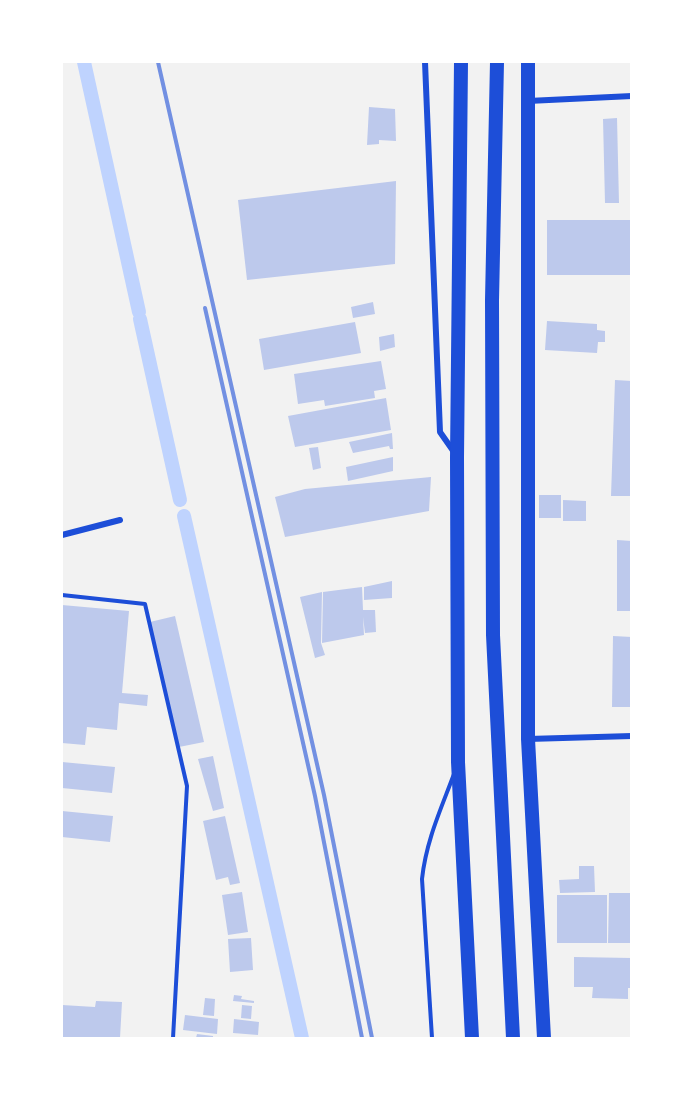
<!DOCTYPE html>
<style>
body{margin:0}
#map{position:relative;width:693px;height:1100px;overflow:hidden;background:#f2f2f2;font-family:"Titillium Web",sans-serif}
canvas{display:block}
.frame{position:absolute;inset:0;border:63px solid #fff;pointer-events:none}
</style>
<div id="map">
<canvas width="693" height="1100"></canvas>
<div class="frame"></div>
</div>
<script>
const ctx = document.querySelector('canvas').getContext('2d');
ctx.lineJoin = 'round';
function stroke(path, color, width, dash) {
  ctx.strokeStyle = color;
  ctx.lineWidth = width;
  ctx.lineCap = dash ? 'butt' : 'round';
  ctx.setLineDash(dash || []);
  ctx.stroke(path);
}
function paint(path, color) {
  ctx.fillStyle = color;
  ctx.fill(path, 'evenodd');
}
const canal = new Path2D(`
 M84,62L139,312
 M140,319L180,500
 M184,516L302,1038`);
const building = new Path2D(`
 M369,107L395,109L396,141L379,140V144L367,145Z
 M617,118L619,203H605L603,119Z
 M396,181L395,264L247,280L238,200Z
 M547,220H632V275H547Z
 M373,302L375,314L353,318L351,307Z
 M547,321L597,324V330L605,331V342H598L597,353L545,350Z
 M355,322L361,353L264,370L259,339Z
 M394,334L395,347L380,351L379,337Z
 M381,361L386,389L374,391L375,398L325,406L324,400L298,404L294,374Z
 M615,380L632,381V496H611Z
 M386,398L391,430L295,447L288,416Z
 M392,433L393,449H390L389,446L353,453L349,442Z
 M318,447L321,468L313,470L309,448Z
 M393,457V471L348,481L346,467Z
 M431,477L429,511L285,537L275,497L305,489Z
 M539,495H561V518H539Z
 M563,500L586,501V521H563Z
 M617,540L632,541V611H617Z
 M392,581V598L364,600V587Z
 M362,587L363,610H375L376,632L365,633L363,617L364,635L322,643L323,592Z
 M322,592L321,643L325,655L315,658L300,597Z
 M62,605L129,611L122,693L148,695L147,706L119,703L117,730L87,727L85,745L62,743Z
 M175,616L204,742L179,747L150,622Z
 M613,636L632,637V707H612Z
 M213,756L224,808L213,811L198,759Z
 M62,762L115,767L112,793L62,788Z
 M62,811L113,816L110,842L62,837Z
 M225,816L240,883L230,885L228,877L216,880L203,821Z
 M579,866H594L595,892L560,893L559,880L579,879Z
 M242,892L248,932L228,935L222,895Z
 M609,893H632V943H608Z
 M557,895H607V943H557Z
 M251,938L253,970L230,972L228,939Z
 M574,957L632,958V988H628V999L592,998L593,987H574Z
 M234,995L242,996L241,999L254,1001V1003L233,1001Z
 M205,998L215,999L214,1016L203,1015Z
 M96,1001L122,1002L120,1038H62V1005L95,1007Z
 M242,1005L252,1006L251,1019L241,1018Z
 M185,1015L218,1019L217,1034L183,1030Z
 M234,1019L259,1022L258,1035L233,1033Z
 M197,1034L213,1036V1038H196Z`);
const service = new Path2D(`
 M62,595L145,604L187,786L173,1038
 M432,1038L422,879C426,841 441,809 454,774`);
const minor = new Path2D(`
 M425,62L440,432L454,452
 M528,101L632,96
 M62,535L120,520
 M528,739L632,736`);
const primary = new Path2D(`
 M528,62V739L544,1038`);
const trunk = new Path2D(`
 M461,62L457,457L458,762L472,1038
 M497,62L492,300L493,635L513,1038`);
const rail = new Path2D(`
 M158,62L324,795L372,1038
 M205,308L315,796L362,1038`);
stroke(canal, '#bfd3fe', 14);
paint(building, '#bdc9ec');
stroke(service, '#1d4ed8', 4);
stroke(minor, '#1d4ed8', 6);
stroke(primary, '#1d4ed8', 14);
stroke(trunk, '#1d4ed8', 14);
stroke(rail, '#7290e2', 4);
</script>
